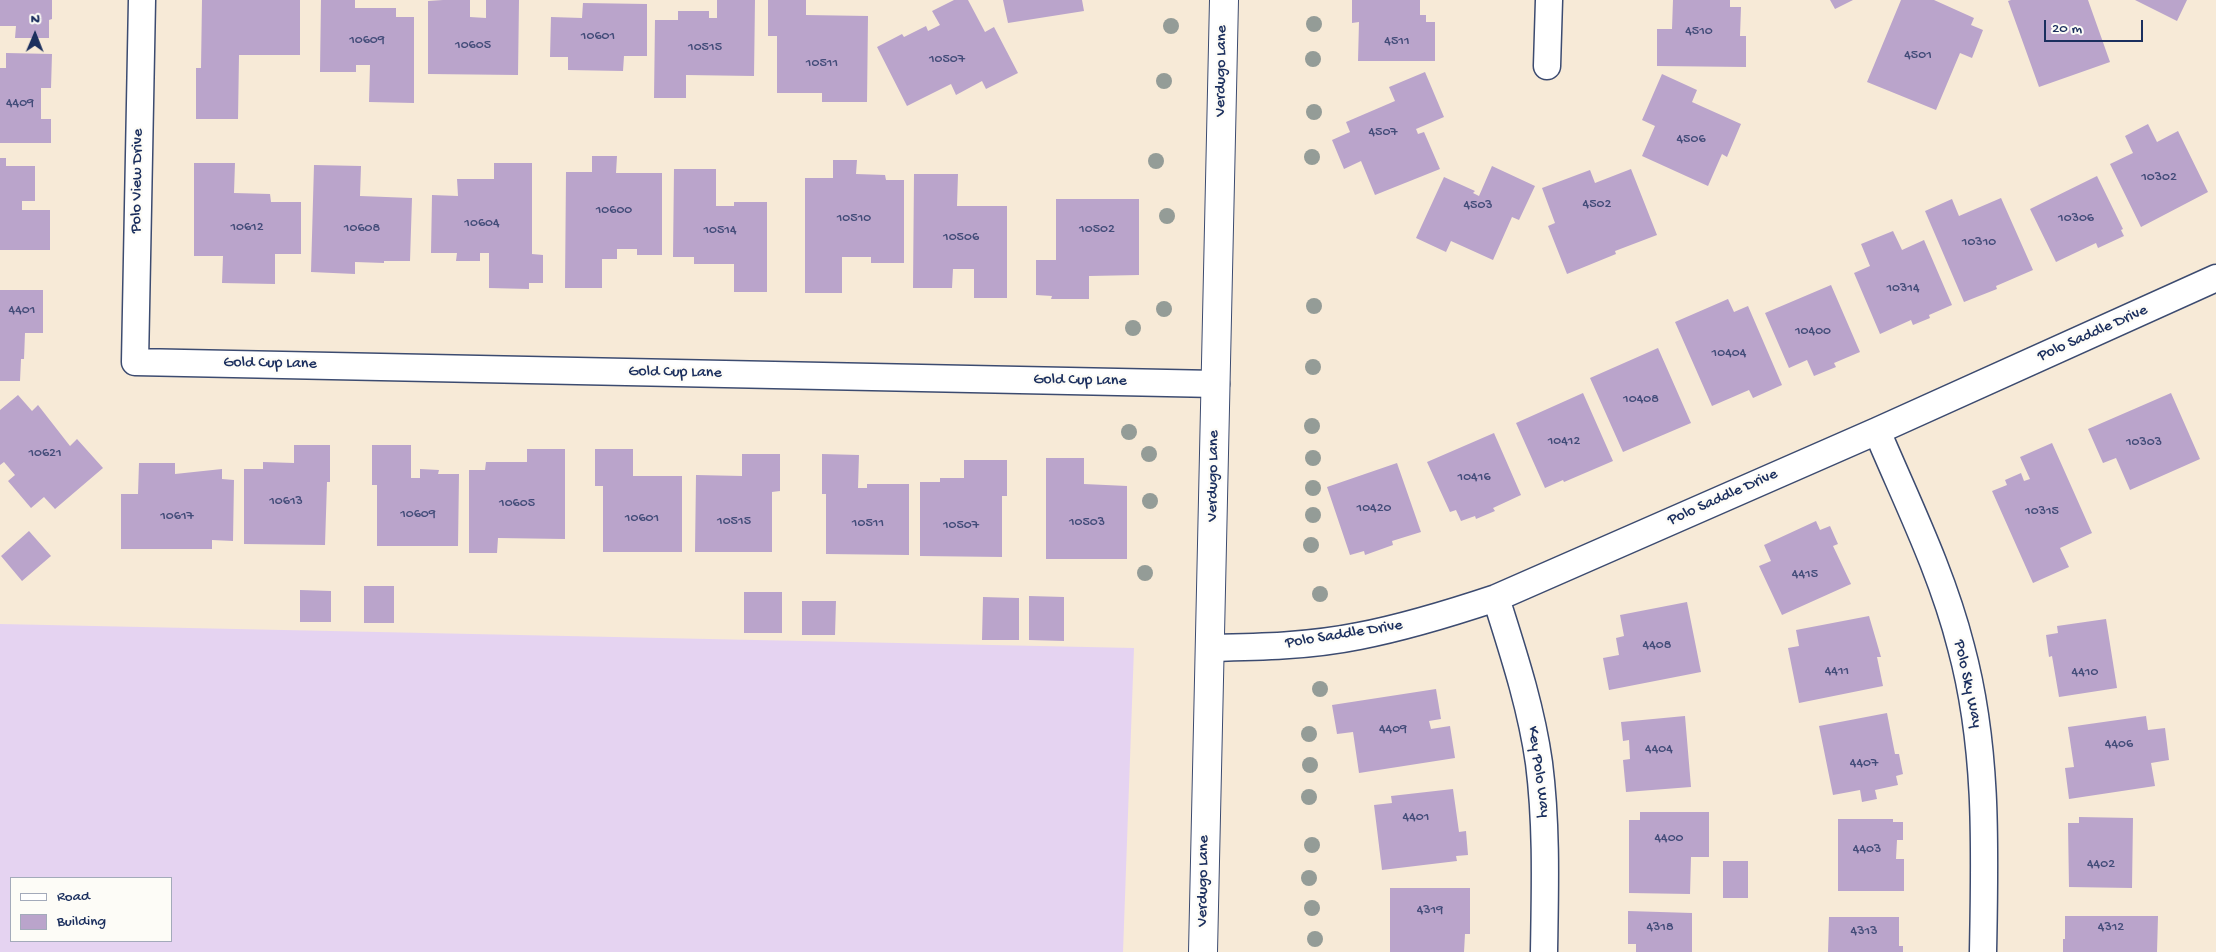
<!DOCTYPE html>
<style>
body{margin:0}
#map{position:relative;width:2216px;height:952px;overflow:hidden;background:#f7ead7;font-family:"Gochi Hand",sans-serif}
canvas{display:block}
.legend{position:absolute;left:10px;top:877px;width:162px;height:65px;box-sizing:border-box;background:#fdfcf7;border:1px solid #a3aaba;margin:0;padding:6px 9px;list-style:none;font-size:15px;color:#1b2f5e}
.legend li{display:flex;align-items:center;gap:10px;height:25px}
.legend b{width:25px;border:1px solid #a3aaba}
.north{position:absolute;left:10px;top:10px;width:50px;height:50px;-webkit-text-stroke:4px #fdfcf7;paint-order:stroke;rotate:1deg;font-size:14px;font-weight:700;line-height:20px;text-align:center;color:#1b2f5e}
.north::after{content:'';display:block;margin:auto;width:18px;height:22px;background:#1b2f5e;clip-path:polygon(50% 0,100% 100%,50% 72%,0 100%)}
.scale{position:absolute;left:2044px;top:20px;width:99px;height:22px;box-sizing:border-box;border:2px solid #1b2f5e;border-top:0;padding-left:6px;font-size:15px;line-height:18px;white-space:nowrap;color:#1b2f5e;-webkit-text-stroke:4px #fdfcf7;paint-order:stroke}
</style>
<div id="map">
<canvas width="2216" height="952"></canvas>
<ul class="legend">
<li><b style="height:6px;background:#fff"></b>Road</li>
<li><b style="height:14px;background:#baa4cb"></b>Building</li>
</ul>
<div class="north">N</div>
<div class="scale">20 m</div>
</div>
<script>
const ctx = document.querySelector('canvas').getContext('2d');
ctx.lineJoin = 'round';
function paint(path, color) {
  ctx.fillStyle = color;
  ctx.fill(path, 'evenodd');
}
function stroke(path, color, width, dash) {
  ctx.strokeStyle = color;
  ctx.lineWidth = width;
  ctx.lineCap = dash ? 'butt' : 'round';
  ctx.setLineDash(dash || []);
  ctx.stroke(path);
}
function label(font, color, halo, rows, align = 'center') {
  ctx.font = font + ' "Gochi Hand",sans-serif';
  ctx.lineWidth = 4.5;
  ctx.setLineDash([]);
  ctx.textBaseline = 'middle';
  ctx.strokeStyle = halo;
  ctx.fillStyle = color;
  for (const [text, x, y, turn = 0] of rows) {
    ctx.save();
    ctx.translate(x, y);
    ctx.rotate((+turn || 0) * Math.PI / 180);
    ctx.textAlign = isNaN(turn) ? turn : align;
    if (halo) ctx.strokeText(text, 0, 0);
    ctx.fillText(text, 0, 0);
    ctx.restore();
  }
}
const built = new Path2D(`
 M0,624L1134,648L1123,952H0ZM11,878H171V941H11Z`);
const building = new Path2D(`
 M0,0H52V19L49,20V38H15L16,26H0Z
 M202,0H300V55H239L238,119H196V68H201Z
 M321,0H355V8H396V17H414V103L369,102L370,65H356V72H320Z
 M443,0H470V17L486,18V0H519L518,75L428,74V1Z
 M717,0H755L754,76L686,75V98H654L655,20H678V11H709V18H717Z
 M768,0H806V15L868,16L867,102H822V93H777V36H768Z
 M954,0H968L985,32L994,27L1018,73L986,89L982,81L956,95L951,84L907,106L877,47L902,34L904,37L926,26L928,31L940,25L932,11Z
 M1003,0H1082L1084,11L1008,23Z
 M1352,0H1420V15H1426V22H1435V61H1358L1359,22L1352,23Z
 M1673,0H1730V7H1741L1740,36H1746V67L1657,66V29H1672Z
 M1830,0H1853L1835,9Z
 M1901,0H1934L1974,18L1971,25L1983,30L1972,58L1960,53L1936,110L1867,82Z
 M2011,0H2088L2110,62L2039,87L2008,1Z
 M2135,0H2187L2177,21Z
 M583,3L647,4V56H624L623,71L568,70V57H550L551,17L582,18Z
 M6,53L52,54L51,88H41V119H51V143H0V68H6Z
 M1425,72L1444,117L1416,129L1418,134L1424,132L1440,169L1375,195L1361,161L1344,169L1332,140L1350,132L1346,122L1395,101L1389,87Z
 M1662,74L1697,90L1692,102L1741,124L1727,157L1722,154L1708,186L1642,156L1655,126L1642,120Z
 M2148,124L2157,142L2178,131L2208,192L2141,227L2110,164L2133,153L2125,136Z
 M592,156H617L616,173H662V255H637V249H617V259H602V288H565L566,172H592Z
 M0,158H6V166H35V201H22V210H50V250H0Z
 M833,160H857L856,174L885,175L886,180H904V263H871V257H842V293H805V178H833Z
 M194,163H235L234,193L270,194L271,202H301V254H275V284L222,283L223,256H194Z
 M494,163H532V254L543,255V283H529V289L489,288V253H480V261H456L457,253H431L432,195L458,196L457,179H494Z
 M314,165L361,166L360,196L412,198L410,261H384V263L355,262V274L311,272Z
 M1492,166L1535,186L1519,220L1512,217L1493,260L1451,241L1446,252L1416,238L1444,177L1475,191L1473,193L1479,196Z
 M674,169H716V206H734V202H767V292H734V264H694V257H673Z
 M1631,169L1657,235L1615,251L1616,254L1567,274L1548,226L1555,223L1542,188L1590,170L1595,183Z
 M914,174H958L957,206H1007V298H974V269H953L952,288H913Z
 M2097,176L2123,229L2121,230L2124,236L2098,248L2096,243L2056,262L2030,209Z
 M2001,198L2033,270L1996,286L1997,289L1964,302L1925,211L1952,199L1959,216Z
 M1056,199H1139V275L1089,276V299H1051L1052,296L1036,295V260H1056Z
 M1893,231L1902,250L1924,240L1952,305L1929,315L1930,318L1913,325L1911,320L1880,334L1854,273L1870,266L1861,244Z
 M1831,285L1860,352L1834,363L1836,367L1814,376L1807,360L1789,368L1765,313Z
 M0,290H43V333H25L24,359H21L20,381H0Z
 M1728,299L1734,312L1748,306L1782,385L1753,398L1749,390L1712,406L1675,322Z
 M1658,348L1691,423L1623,452L1590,378Z
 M1583,393L1613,461L1564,482L1563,480L1545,488L1516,423Z
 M2171,393L2200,459L2130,490L2116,458L2103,463L2088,429Z
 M18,395L32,411L38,405L70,446L77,439L103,468L55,509L44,497L31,508L8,481L15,475L4,462L0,465V410Z
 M1494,433L1521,495L1493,508L1495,511L1476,519L1475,516L1461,521L1456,510L1450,512L1427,462Z
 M2052,443L2092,533L2060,548L2069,567L2033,583L1992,491L2007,485L2005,480L2021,473L2024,481L2030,479L2020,457Z
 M294,445H330V482H327L325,545L244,544V469H263V462L294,463Z
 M372,445H411V478H420V469L439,470L438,474H459L458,546H377V485H372Z
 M527,449H565V539L498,538L497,553H469V470H485L486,462H527Z
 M595,449H633V476H682V552H603V486H595Z
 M742,454H780V491L772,492V552H695L696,475L742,476Z
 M822,454L859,455L858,488H867V484H909V555L826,554V494H822Z
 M1046,458H1084V484L1127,486V559H1046Z
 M964,460H1007V496H1002V557L920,556V482H940V478H964Z
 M139,463H175V474L222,469V479L234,480L233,541L212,540V549H121V494H138Z
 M1397,463L1421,532L1392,541L1393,545L1365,555L1364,551L1350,555L1327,487Z
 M1816,521L1820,530L1830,526L1838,544L1833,546L1851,584L1782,615L1759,566L1771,561L1764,545Z
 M29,531L51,556L22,581L1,556Z
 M364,586H394V623H364Z
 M300,590L331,591V622H300Z
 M744,592H782V633H744Z
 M1029,596L1064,597V641L1029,640Z
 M983,597L1019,598V640H982Z
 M802,601H836L835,635H802Z
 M1687,602L1701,672L1609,690L1603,658L1619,655L1616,638L1624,636L1620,615Z
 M1869,616L1881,657H1877L1883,686L1799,703L1788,648L1799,646L1796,630Z
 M2106,619L2117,688L2059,697L2052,656L2049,657L2046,635L2058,633L2057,626Z
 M1436,689L1441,719L1429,721L1431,729L1450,726L1455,758L1359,773L1353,732L1337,734L1332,705Z
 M1887,713L1895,754H1899L1903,774L1896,776L1898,785L1875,790L1877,799L1862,802L1860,790L1833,795L1819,726Z
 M1685,716L1691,787L1626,792L1623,760L1630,759L1629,740L1623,741L1621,722Z
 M2146,716L2148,730L2165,728L2169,760L2151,763L2155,786L2069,799L2065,768L2074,767L2068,727Z
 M1453,789L1459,832L1466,831L1468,855L1456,856L1457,861L1382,870L1374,805L1392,803L1391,796Z
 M1640,812H1709V857H1691L1690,894L1629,893V820H1640Z
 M2079,817L2133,818L2132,888L2069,887L2068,823H2079Z
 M1838,819H1893V822H1903V840H1897L1896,859H1904V891H1838Z
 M1723,861H1748V898H1723Z
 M1390,888H1470V934H1465L1464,952H1390Z
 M1628,911L1692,913V952H1636V944H1628Z
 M2065,916H2158L2157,952H2063V939H2065Z
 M1829,917H1899V946H1903V952H1828Z`);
const minor = new Path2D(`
 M142,0L135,362L1216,384
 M1547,66L1549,0
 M1877,431C1907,502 1942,572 1961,647C1988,747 1985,849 1983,952
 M1496,598C1513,652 1531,706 1539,763C1547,826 1545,889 1544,952
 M1210,648C1260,647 1310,646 1359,636C1406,627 1451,613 1496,598L1877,431L2216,278`);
const tertiary = new Path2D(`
 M1203,952L1224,0`);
const trees = [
 [1314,24],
 [1171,26],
 [1313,59],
 [1164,81],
 [1314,112],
 [1312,157],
 [1156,161],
 [1167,216],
 [1314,306],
 [1164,309],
 [1133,328],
 [1313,367],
 [1312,426],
 [1129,432],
 [1149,454],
 [1313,458],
 [1313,488],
 [1150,501],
 [1313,515],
 [1311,545],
 [1145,573],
 [1320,594],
 [1320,689],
 [1309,734],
 [1310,765],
 [1309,797],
 [1312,845],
 [1309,878],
 [1312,908],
 [1315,939]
];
const numberNames = [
 ["4510",1699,32],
 ["10601",598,37],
 ["10609",367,41],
 ["4511",1397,42],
 ["10605",473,46],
 ["10515",705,48],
 ["4501",1918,56],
 ["10507",947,60],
 ["10511",822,64],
 ["4409",20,104],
 ["4507",1383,133],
 ["4506",1691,140],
 ["10302",2159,178],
 ["4502",1597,205],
 ["4503",1478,206],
 ["10600",614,211],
 ["10510",854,219],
 ["10306",2076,219],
 ["10604",482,224],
 ["10612",247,228],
 ["10608",362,229],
 ["10502",1097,230],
 ["10514",720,231],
 ["10506",961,238],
 ["10310",1979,243],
 ["10314",1903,289],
 ["4401",22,311],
 ["10400",1813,332],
 ["10404",1729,354],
 ["10408",1641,400],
 ["10412",1564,442],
 ["10303",2144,443],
 ["10621",45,454],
 ["10416",1474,478],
 ["10613",286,502],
 ["10605",517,504],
 ["10420",1374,509],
 ["10315",2042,512],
 ["10609",418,515],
 ["10617",177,517],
 ["10601",642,519],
 ["10515",734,522],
 ["10503",1087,523],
 ["10511",868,524],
 ["10507",961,526],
 ["4415",1805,575],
 ["4408",1657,646],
 ["4411",1837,672],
 ["4410",2085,673],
 ["4409",1393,730],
 ["4406",2119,745],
 ["4404",1659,750],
 ["4407",1864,764],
 ["4401",1416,818],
 ["4400",1669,839],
 ["4403",1867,850],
 ["4402",2101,865],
 ["4319",1430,911],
 ["4318",1660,928],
 ["4312",2111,928],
 ["4313",1864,932]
];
const streetNames = [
 ["Verdugo Lane",1222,71,-89],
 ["Polo View Drive",138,181,-89],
 ["Polo Saddle Drive",2093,334,-24],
 ["Gold Cup Lane",270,364,1],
 ["Gold Cup Lane",675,373,1],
 ["Gold Cup Lane",1080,381,1],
 ["Verdugo Lane",1214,476,-89],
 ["Polo Saddle Drive",1723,498,-24],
 ["Polo Saddle Drive",1344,635,-9],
 ["Polo Sky Way",1967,684,78],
 ["Key Polo Way",1538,772,82],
 ["Verdugo Lane",1204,881,-89]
];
paint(built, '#e5d3f1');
paint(building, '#baa4cb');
stroke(minor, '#3c4b70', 29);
stroke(tertiary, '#3c4b70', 30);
stroke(minor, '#fff', 26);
stroke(tertiary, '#fff', 28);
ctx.fillStyle = '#949c97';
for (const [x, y] of trees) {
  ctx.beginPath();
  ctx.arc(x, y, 8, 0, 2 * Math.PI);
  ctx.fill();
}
label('14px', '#434c79', null, numberNames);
label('16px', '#1b2f5e', '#fdfcf7', streetNames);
</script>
